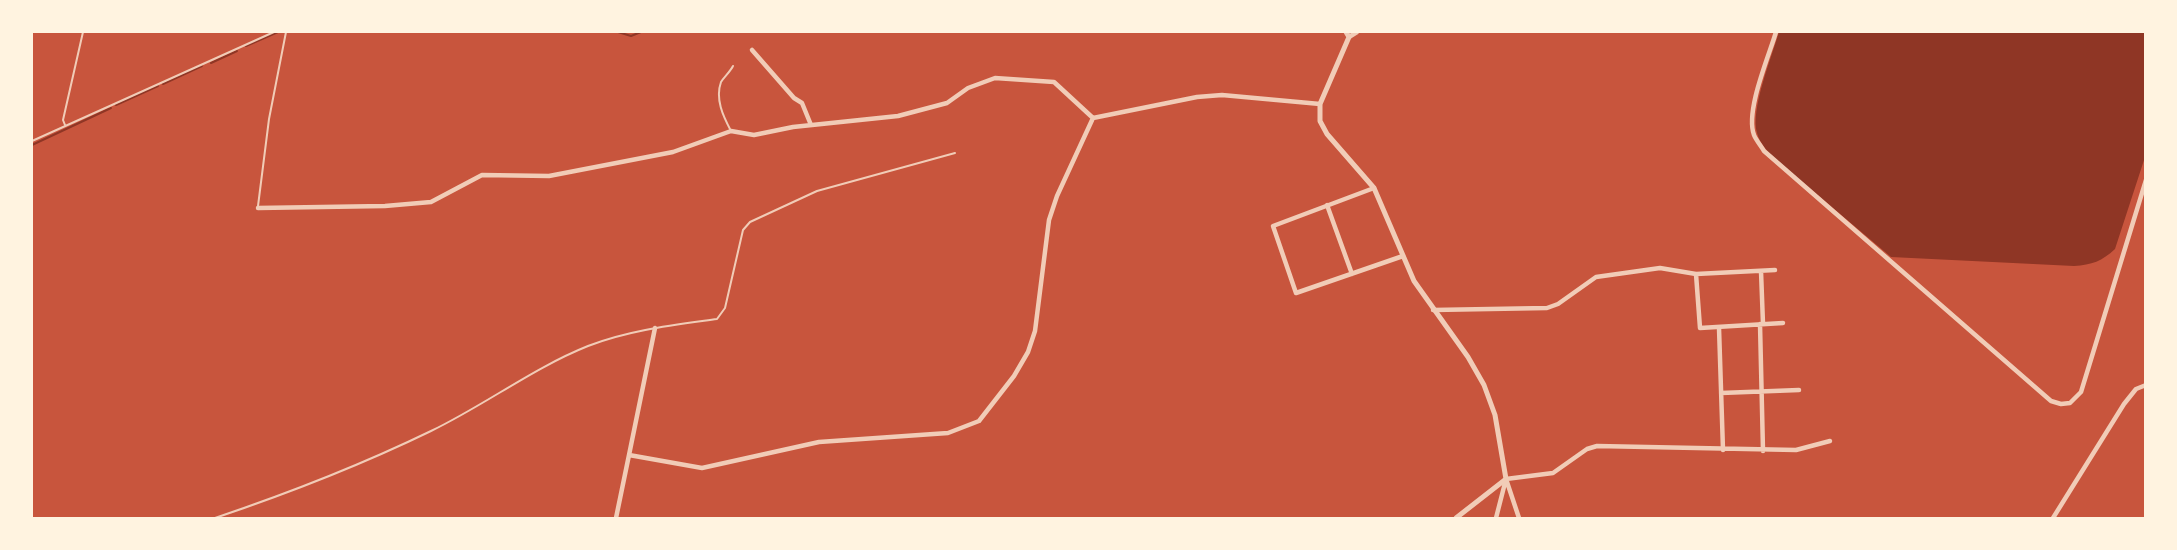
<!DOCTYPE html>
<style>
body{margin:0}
#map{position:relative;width:2177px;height:550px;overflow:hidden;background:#c8553d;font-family:"Source Sans 3",sans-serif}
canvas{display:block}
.frame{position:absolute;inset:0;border:33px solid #fff3e0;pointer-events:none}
</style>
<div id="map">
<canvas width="2177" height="550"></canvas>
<div class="frame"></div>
</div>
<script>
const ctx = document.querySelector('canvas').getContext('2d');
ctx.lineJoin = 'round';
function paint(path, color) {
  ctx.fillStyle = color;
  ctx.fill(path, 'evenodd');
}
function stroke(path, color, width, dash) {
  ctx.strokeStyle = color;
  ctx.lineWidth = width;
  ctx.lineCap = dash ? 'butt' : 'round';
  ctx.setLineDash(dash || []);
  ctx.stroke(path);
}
const water = new Path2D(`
 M1779,32H2145V157L2115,249C2102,261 2092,265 2074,266L1891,257L1776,160C1768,152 1760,144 1757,133C1750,110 1772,56 1779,32Z`);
const stream = new Path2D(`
 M618,32L631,36L641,32
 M246,46L278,32
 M211,63L237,51
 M163,84L202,66
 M116,105L158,86
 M32,145L111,108`);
const service = new Path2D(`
 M65,125L63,120L83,32
 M731,131C723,116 715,99 721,82C724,77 730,72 733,66
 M32,141L274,32
 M258,206L269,119L286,32
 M215,518C289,493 361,465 431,431C485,405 533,368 588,346C629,330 674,325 717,319L725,308L743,230L750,222L817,191L955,153`);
const minor = new Path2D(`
 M1776,32C1769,56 1745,111 1754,135C1756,140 1761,146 1764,151L2051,401L2061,404L2070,403L2081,392L2146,180
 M1349,37L1357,32
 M752,50L794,98L802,103L811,125
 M1374,188L1273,226L1296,293L1403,256
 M1327,205L1352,274
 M258,208L385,206L431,202L482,175L549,176L673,152L731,131L754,135L793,127L898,116L947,103L968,88L995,78L1054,82L1093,118L1197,97L1222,95L1320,104
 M1761,271L1763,324
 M1696,274L1700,328L1783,323
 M1433,310L1547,308L1558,304L1596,277L1660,268L1696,274L1775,270
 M1760,324L1763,451
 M1719,328L1723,450
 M1721,393L1799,390
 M629,455L655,328
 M1506,479L1553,473L1587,449L1597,446L1796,450L1830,441
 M1506,479L1519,518
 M616,518L629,455L702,468L819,442L948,433L979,421L1014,376L1028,352L1035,331L1049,220L1057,196L1093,118
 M1496,518L1506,479
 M2053,518L2124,404L2136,389L2146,385`);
const tertiary = new Path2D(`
 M1346,32L1349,37L1320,104V121L1327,134L1374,188L1414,281L1468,357L1484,385L1495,415L1506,479L1456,518`);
paint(water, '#8f3625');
stroke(stream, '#8f3625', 2);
stroke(service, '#f1ccb7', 2);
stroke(minor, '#f1ccb7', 4.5);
stroke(tertiary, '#f1ccb7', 5);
</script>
